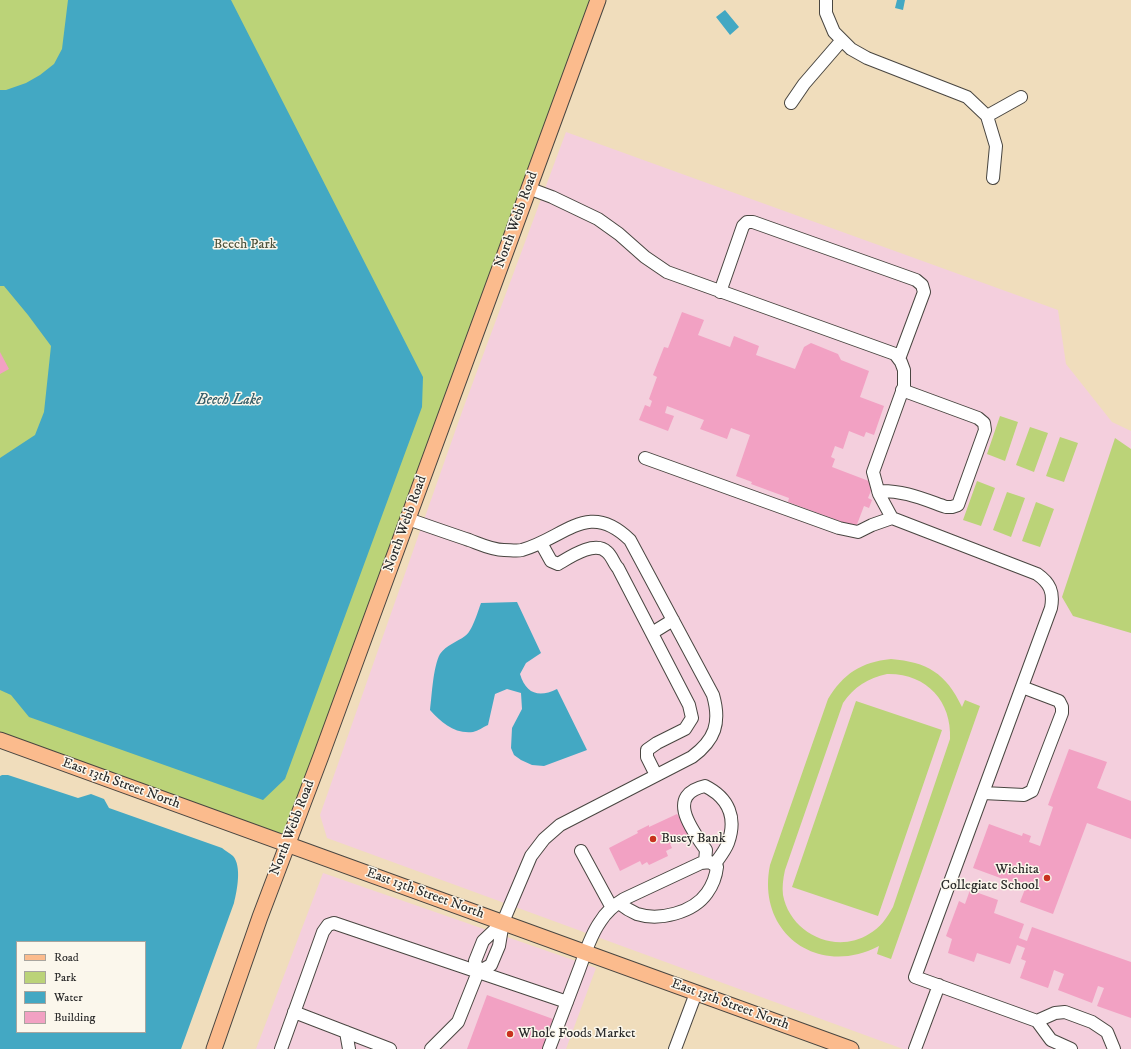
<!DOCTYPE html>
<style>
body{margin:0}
#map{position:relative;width:1131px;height:1049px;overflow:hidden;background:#f0ddbc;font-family:"IM FELL DW Pica",serif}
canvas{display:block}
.legend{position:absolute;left:16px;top:941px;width:130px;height:92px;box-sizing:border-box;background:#fbf7ec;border:1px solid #a8a59f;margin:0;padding:5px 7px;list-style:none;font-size:12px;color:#2b2b2b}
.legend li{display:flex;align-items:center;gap:8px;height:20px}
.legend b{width:20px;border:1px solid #a8a59f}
</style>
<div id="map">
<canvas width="1131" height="1049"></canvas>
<ul class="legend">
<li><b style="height:5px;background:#fbbb8d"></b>Road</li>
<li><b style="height:11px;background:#bbd378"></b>Park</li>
<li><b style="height:11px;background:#43a8c3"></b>Water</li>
<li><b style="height:11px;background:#f2a1c3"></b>Building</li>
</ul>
</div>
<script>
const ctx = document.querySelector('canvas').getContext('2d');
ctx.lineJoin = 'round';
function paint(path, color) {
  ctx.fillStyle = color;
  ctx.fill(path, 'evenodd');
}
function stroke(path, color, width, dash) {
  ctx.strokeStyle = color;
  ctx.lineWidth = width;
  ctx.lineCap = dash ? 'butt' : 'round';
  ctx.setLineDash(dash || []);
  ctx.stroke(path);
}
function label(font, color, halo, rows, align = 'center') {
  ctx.font = font + ' "IM FELL DW Pica",serif';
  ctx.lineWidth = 3;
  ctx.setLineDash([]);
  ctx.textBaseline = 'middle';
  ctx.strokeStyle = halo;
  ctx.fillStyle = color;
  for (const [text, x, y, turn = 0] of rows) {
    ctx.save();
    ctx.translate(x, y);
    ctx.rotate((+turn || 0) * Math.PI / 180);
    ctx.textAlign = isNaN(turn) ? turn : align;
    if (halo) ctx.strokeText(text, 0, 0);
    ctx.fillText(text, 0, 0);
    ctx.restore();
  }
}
const built = new Path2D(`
 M566,132L1058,310L1066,364L1112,422L1131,431V1049H903L327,838L320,815L463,409Z
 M323,873L596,968L566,1049H256Z`);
const green = new Path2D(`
 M0,0H595L287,844L0,740Z
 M1000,416L1018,422L1005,461L987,454Z
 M1030,427L1048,433L1034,472L1016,465Z
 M1060,437L1078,443L1064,482L1046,476Z
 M1115,438L1131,449V633L1073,616L1062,597Z
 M977,481L995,488L981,526L963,520Z
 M1007,492L1025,498L1011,537L993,530Z
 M1036,502L1054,509L1040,547L1022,541Z
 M891,659C927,662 946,673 962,707L965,700L980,706L891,959L877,954L879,946C818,978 756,933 770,865L828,699C843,674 861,662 891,659ZM887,674C926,673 952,701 950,739L893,907C887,918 880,928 869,934C835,955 790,933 783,895C782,887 783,879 785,870L843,703C854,687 868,678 887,674Z
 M856,701L942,730L878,916L792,887Z`);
const water = new Path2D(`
 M68,0H231L423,377L422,407L285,779L263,800L29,717L11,695L0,690V458L35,435L44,412L51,346L28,315L4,286H0V90H6L26,83L40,75L54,64L62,49Z
 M897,0H905L903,10L895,8Z
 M725,10L739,27L730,35L716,17Z
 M517,602L541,653L526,663L520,674C526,694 539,698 557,689L587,750L544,766L532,765L521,760L514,755L511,748L512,728L522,709L521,693L507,689L495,694L488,725C483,727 478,731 473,732C454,734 442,723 430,710C432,695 433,667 440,654C446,645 457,642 465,636C472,632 478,611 481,603Z
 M2,775H8L78,798L91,794L104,799L109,808L222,848C225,851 230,853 233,856C242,866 237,891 234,903L181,1049H0V776ZM17,942H145V1032H17Z`);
const building = new Path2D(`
 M682,312L704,320L698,335L730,347L734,336L759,346L756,355L795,369L804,347L811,343L838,354L841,360L869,371L860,397L884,406L874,435L866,432L864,437L849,431L843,449L835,446L831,457L835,459L832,467L874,483L868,498L872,500L869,508L864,506L856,527L788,502L789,498L751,484L752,482L736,476L750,435L731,428L727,439L700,429L704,420L667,406L665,413L674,416L668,431L639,420L645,405L650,407L652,401L649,399L657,377L653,375L664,347L668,348Z
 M0,352L9,369L0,374Z
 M1069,749L1107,762L1097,788L1131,801V839L1087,823L1053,914L1020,902L1027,884L1015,880L1014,883L973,868L989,824L1022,836L1023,833L1031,836L1029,842L1040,846L1053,807L1048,805Z
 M688,812L690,834L670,844L672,848L666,851L668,856L649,865L647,862L642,865L640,861L620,871L609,848L638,833L637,831L649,825V827L677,814L679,817Z
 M970,890L998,900L994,913L1024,924L1019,938L1027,941L1032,927L1131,962V1018L1097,1006L1104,988L1098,986L1092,1003L1058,990L1064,974L1054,970L1048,988L1020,978L1026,961L1021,959L1025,948L1017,945L1010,964L977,953L974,962L948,953L952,939L946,936L959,901L965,904Z
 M487,995L553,1019L542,1049H467Z`);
const minor = new Path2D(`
 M826,0V13L834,32L851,49L867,58L967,97L987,116L996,146L993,178
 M791,103L804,84L842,40
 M987,116L1021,97
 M528,188L552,197L598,219L619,234L645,257L667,272L895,354L901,362L904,370V386L873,472L879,494L892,518L1037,574C1050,583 1054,592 1051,608L915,977L1037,1021L1051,1040L1071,1049
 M720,292L743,226L747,222H753L916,280L922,285L924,292L899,359
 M645,458L839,528L858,532L872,525L892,518
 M878,491C903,490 923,499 946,507H952L958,505L985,430L984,423L978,418L902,390
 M408,519C428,526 448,533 469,540C480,544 492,550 504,550C510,550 517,551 522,550C565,538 588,499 630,540L713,695C721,723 715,740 692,757L560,825L544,839L531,856L503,922L499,946L491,965L478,972L475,961L483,941L503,922
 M541,543L551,561L558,564C570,557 595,540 607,552C612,556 614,564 618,568L689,705L692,718L685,729L657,743L647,750V757L656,775
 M652,633L673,620
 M983,793L1024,795L1032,791L1062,713V707L1059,701L1022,687
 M581,851L612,908
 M705,862L706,850C692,830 665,795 705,786C729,798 737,818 728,843C725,851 719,858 714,865
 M294,1012L390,1049
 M1037,1021L1055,1013L1065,1012L1092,1022L1107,1032L1114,1049
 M346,1032L349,1049
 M281,1049L323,932L328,925L334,923L567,1002
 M431,1049L458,1022L478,972
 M549,1049C559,1023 569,997 579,970C585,954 590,936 600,922C606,912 614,905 624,899L701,863L710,862L717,867C716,876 712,886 707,893C693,913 659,921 637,914C630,911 624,907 619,903
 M675,1049L696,993
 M915,1049L939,985`);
const major = new Path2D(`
 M0,740L851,1049
 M214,1049L260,917L321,756L598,0`);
const markers = [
 [653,839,4,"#c8321e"],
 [1047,878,4,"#c8321e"],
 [510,1034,4,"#c8321e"]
];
const streetNames = [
 ["North Webb Road",517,220,-70],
 ["North Webb Road",406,524,-70],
 ["East 13th Street North",121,784,20],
 ["North Webb Road",293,828,-69],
 ["East 13th Street North",425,894,20],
 ["East 13th Street North",730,1005,20]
];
const parkNames = [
 ["Beech Park",245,245]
];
const poiNames = [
 ["Busey Bank",661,839],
 ["Wichita",1039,870,"right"],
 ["Collegiate School",1039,886,"right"],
 ["Whole Foods Market",518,1034]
];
const waterNames = [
 ["Beech Lake",229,401]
];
paint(built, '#f4cfdd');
paint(green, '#bbd378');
paint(water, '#43a8c3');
paint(building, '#f2a1c3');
stroke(minor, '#494641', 14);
stroke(major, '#494641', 17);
stroke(minor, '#fff', 12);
stroke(major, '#fbbb8d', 15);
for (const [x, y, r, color] of markers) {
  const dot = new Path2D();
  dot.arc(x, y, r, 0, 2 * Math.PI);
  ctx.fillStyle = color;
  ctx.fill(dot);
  stroke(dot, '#fbf7ec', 1.5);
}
label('14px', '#2b2b2b', '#fbf7ec', streetNames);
label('14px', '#4f553e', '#fbf7ec', parkNames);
label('14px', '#2b2b2b', '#fbf7ec', poiNames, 'left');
label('italic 15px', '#355d68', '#fbf7ec', waterNames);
</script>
